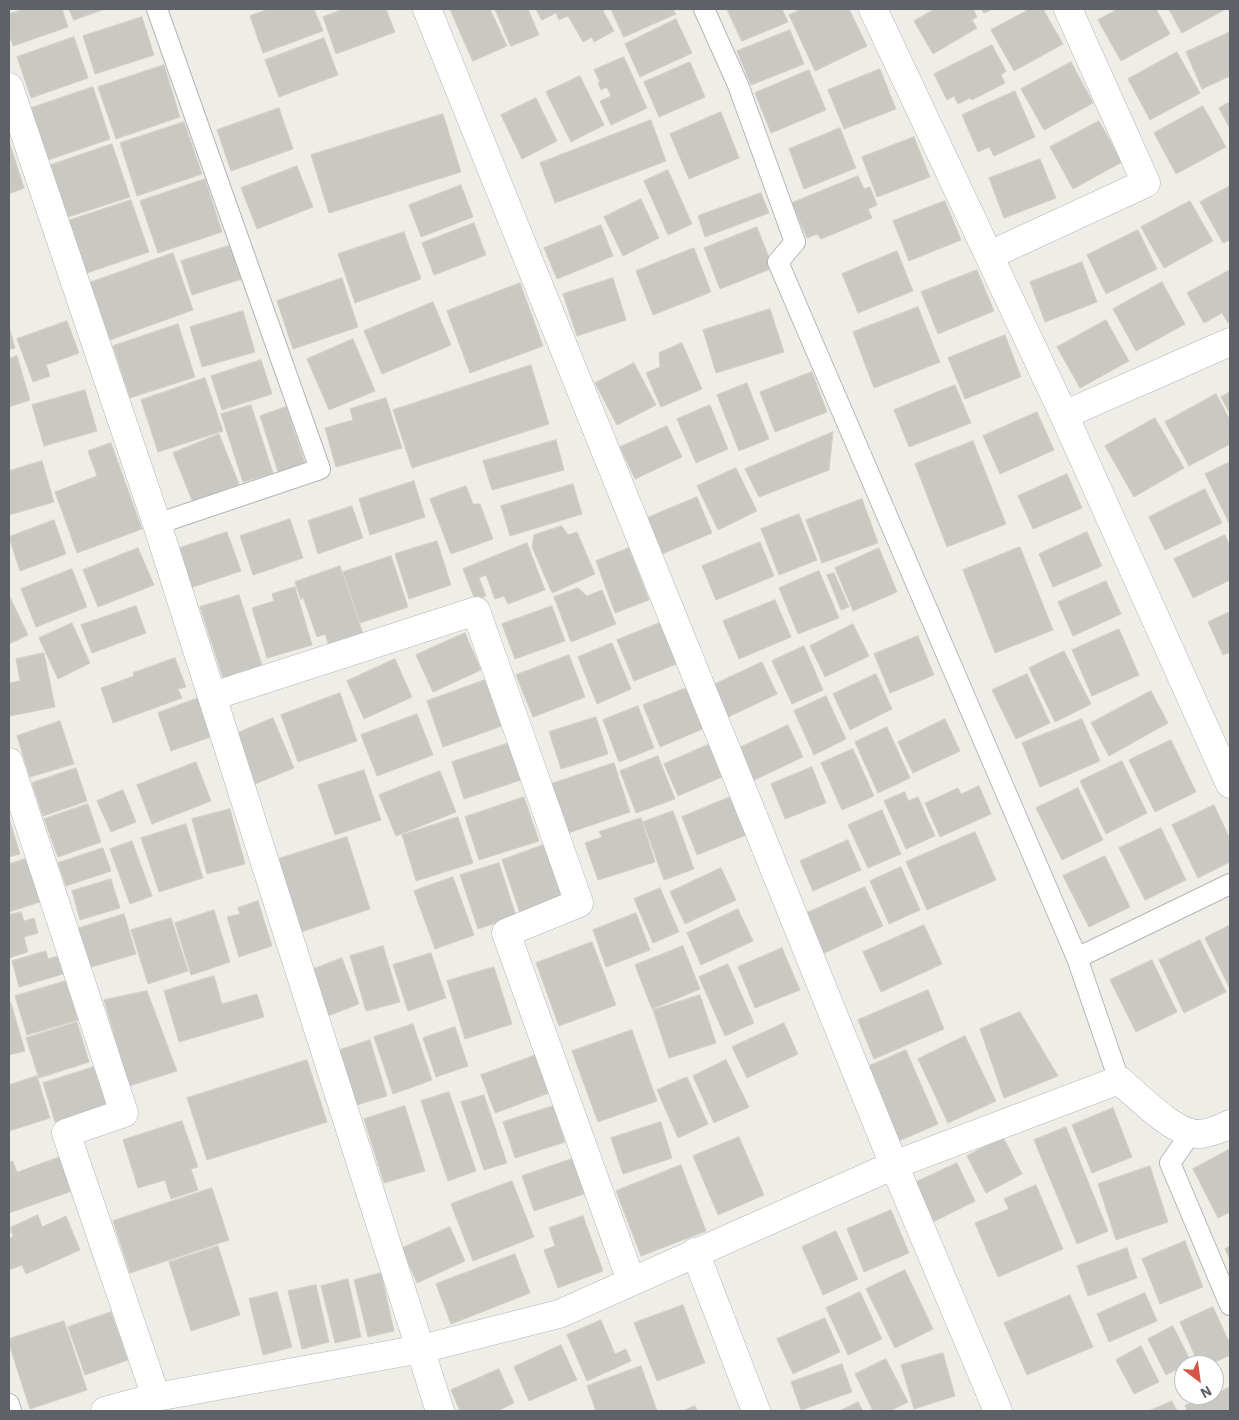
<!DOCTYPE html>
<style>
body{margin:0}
#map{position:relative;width:1239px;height:1420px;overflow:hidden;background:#eeede6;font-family:"IBM Plex Sans",sans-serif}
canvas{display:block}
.frame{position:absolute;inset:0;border:10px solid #5e6165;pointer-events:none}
.north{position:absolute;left:1174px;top:1355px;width:50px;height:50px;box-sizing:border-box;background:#fff;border:1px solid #bfc0c1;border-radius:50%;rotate:150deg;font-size:14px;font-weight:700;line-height:20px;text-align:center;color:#5e6165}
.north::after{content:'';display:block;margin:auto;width:18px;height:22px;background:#d55645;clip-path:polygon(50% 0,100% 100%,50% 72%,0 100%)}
</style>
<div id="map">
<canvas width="1239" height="1420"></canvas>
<div class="frame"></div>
<div class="north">N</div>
</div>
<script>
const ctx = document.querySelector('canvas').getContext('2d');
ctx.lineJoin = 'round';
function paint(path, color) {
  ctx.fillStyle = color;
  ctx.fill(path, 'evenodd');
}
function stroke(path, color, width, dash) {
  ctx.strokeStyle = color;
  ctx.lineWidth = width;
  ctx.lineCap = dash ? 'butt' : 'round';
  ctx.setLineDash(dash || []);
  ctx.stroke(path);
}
const building = new Path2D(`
 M25,9H62L68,27L13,46L9,34V14Z
 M69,9H105L74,20Z
 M269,9H314L323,31L263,53L250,16Z
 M344,9H386L395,32L336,54L323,17Z
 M450,9H490L507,46L473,61Z
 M495,9H528L539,35L511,46Z
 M536,9H602L614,31L594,42L592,37L583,42L568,16L559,20L556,13L542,20Z
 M611,9H673L676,14L624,37Z
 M727,9H782L788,22L742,41Z
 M802,9H849L867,46L815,71L789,15Z
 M935,9H973L977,17L972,20L977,28L933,54L914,21Z
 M982,9H993L984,13Z
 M1030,9H1043L1063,44L1014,71L991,30Z
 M1118,9H1156L1170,34L1121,61L1098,20Z
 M1169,9H1226L1182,33Z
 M142,17L154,55L95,74L83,36Z
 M676,19L692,53L640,77L625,44Z
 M790,30L804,64L751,85L737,51Z
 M1230,32V76L1202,89L1186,52Z
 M74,37L88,78L31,98L17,57Z
 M324,38L338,75L279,97L265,60Z
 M992,45L1006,71L1001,75L1005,83L972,100L970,98L958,104L954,96L947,100L934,74Z
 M1177,52L1200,93L1150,120L1128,79Z
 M624,57L647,108L611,125L600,101L611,96L607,87L601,90L598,83L600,82L594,70Z
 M690,62L705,97L659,117L644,82Z
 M1071,62L1093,103L1044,130L1021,89Z
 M164,65L180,117L116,139L98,87Z
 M880,69L896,109L844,129L828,90Z
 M809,70L826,110L771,133L755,93Z
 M580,76L604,125L571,142L546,92Z
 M93,87L110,139L45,161L28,109Z
 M1015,91L1035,137L994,156L989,147L978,152L962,115Z
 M536,98L557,141L522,159L501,115Z
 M1230,102V129L1219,108Z
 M1203,106L1226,147L1176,174L1154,133Z
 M279,108L293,149L231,171L217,130Z
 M721,112L739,158L689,179L670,134Z
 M443,114L461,172L329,213L311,155Z
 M651,120L666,161L555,203L540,163Z
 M1099,121L1122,162L1073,189L1050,147Z
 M184,122L202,174L137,196L120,143Z
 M840,128L856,168L804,189L789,149Z
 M914,137L930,177L877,197L862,157Z
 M9,141L24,188L9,194Z
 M112,144L130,197L65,218L48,166Z
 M1040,159L1056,198L1004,218L989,178Z
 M297,166L313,207L257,229L241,188Z
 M668,170L692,224L668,235L644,181Z
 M858,176L864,189L870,187L877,205L868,209L872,218L821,239L817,234L807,238L792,203Z
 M205,179L222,232L158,253L140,201Z
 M461,185L473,217L421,237L409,205Z
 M1230,186V240L1223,243L1200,202Z
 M761,193L769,213L705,237L698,216Z
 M641,199L659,238L623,256L604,217Z
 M131,200L149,252L84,274L67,221Z
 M945,201L961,240L909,261L893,221Z
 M1190,201L1213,241L1164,268L1141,227Z
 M474,223L486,255L434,275L422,243Z
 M601,225L613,256L557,279L544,248Z
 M757,227L773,268L720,289L704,248Z
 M1138,230L1157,269L1106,294L1087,255Z
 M404,232L421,279L355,303L338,254Z
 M231,245L242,279L192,295L181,261Z
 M694,248L711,292L653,315L636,271Z
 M897,251L913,291L858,313L842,274Z
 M173,253L193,310L110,340L89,283Z
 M1082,262L1097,302L1045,322L1030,282Z
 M977,270L994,311L938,334L921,292Z
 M1230,270V322L1228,323L1222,313L1204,323L1187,293Z
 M342,278L358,327L293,349L277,301Z
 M613,278L626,320L577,336L563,294Z
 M1162,282L1185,324L1136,351L1113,309Z
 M520,283L543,346L470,373L447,311Z
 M433,302L451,345L382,374L364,331Z
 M918,307L940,362L874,388L853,332Z
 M770,309L784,352L716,373L703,330Z
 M243,311L255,352L202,367L190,327Z
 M1106,320L1129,361L1080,388L1057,347Z
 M67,321L79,353L46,365L50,376L33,382L17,339Z
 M178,324L195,377L130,398L113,346Z
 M9,326L15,348L9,350Z
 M1005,335L1021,377L965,399L948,358Z
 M353,339L375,391L329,410L307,359Z
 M682,343L702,389L661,407L646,373L660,367L659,353Z
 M17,356L30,400L9,407V359Z
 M261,360L272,394L222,410L211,376Z
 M634,363L656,405L617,425L595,383Z
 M531,365L549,424L412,468L393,410Z
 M812,372L827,412L775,432L760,392Z
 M205,378L223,431L158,452L141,400Z
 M747,383L769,439L739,451L717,395Z
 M955,385L971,423L909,447L894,410Z
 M85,390L97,431L44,446L32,405Z
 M1230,392V414L1221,397Z
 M1216,394L1230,420V444L1189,466L1165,422Z
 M386,398L402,448L336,467L325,428L353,420L350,409Z
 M251,405L273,473L243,482L221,414Z
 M710,405L728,449L696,463L677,419Z
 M286,407L306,466L279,475L260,416Z
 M1037,412L1054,450L1000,474L983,436Z
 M1155,418L1184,468L1134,497L1105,446Z
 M667,426L682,457L635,479L620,447Z
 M833,432L829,470L759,497L745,469Z
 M219,434L239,484L193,503L173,453Z
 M556,440L564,470L492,490L483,461Z
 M973,441L1006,524L947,547L915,464Z
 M111,443L142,529L77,553L55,492L97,476L88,451Z
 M42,461L54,502L9,515V471Z
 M1230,462V522L1229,523L1205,474Z
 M736,468L757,511L718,530L697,486Z
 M1067,474L1082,508L1033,529L1018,496Z
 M414,481L425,517L370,535L359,499Z
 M573,484L582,514L510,536L501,506Z
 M466,486L473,504H480L493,539L451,554L430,499Z
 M1205,489L1222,523L1165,550L1149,517Z
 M697,497L712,533L662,554L647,518Z
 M862,499L878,543L822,563L806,520Z
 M352,506L363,538L318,554L308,521Z
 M799,514L817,560L779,575L761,529Z
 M290,519L303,558L253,575L240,536Z
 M54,520L66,554L20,571L9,537Z
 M562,526L568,535L577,532L595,574L552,593L532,547L534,535Z
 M227,532L241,571L190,588L177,549Z
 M1087,532L1102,566L1053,587L1039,554Z
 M1225,535L1230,546V580L1193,598L1174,559Z
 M437,541L451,585L409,599L395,554Z
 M760,542L774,576L716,600L702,566Z
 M527,543L545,590L508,604L504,596L495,599L486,575L479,578L486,596L475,600L463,569Z
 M1020,547L1053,630L995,653L963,570Z
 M138,548L154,585L98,607L83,570Z
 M629,548L649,600L615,613L596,561Z
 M879,548L897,592L853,611L835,568Z
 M391,556L408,607L360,623L343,572Z
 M340,566L364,637L330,649L325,634L317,637L303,597L301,600L295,582Z
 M72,569L87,607L36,627L21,589Z
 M819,571L839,618L798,634L779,588Z
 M834,573L849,607L841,610L827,575Z
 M1106,581L1121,614L1073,636L1058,602Z
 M295,587L312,645L267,658L252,608L274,601L272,594Z
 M578,588L587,596L602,590L616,624L571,642L554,597Z
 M9,595L28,635L9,644Z
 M239,595L262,665L223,678L200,607Z
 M775,600L791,637L739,659L723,621Z
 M136,606L146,633L92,653L81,625Z
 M552,606L565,641L515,659L502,624Z
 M1230,612V652L1223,655L1208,622Z
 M662,622L679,663L634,681L617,640Z
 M72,623L90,663L58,679L39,638Z
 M853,624L869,656L825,677L810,646Z
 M1119,629L1139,675L1092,696L1072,650Z
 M465,633L481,670L433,692L416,655Z
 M918,636L934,675L890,693L874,654Z
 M612,643L631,689L597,704L578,657Z
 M804,646L823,690L792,704L772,661Z
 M1064,651L1091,704L1055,722L1029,668Z
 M44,653L55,707L10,716L9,708V683L20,681L16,659Z
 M569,655L585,697L533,717L516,675Z
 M175,658L186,687L178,689L182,698L113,723L101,688L134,676L133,673Z
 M395,659L412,697L364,719L347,681Z
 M762,662L777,694L726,718L711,686Z
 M876,674L892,709L850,730L833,694Z
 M1027,674L1050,723L1016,739L992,690Z
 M485,680L502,726L443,747L427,701Z
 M689,687L705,728L660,747L643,705Z
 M1151,691L1168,723L1109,756L1091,723Z
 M340,693L357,741L298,762L281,715Z
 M826,696L846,739L814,755L794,711Z
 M198,698L213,736L171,751L158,713Z
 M638,706L654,748L619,762L603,720Z
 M417,714L433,755L377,776L361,735Z
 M596,717L608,754L561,769L549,732Z
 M273,718L294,768L248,787L228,737Z
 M945,719L960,751L913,773L898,742Z
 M1082,719L1100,761L1040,787L1022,743Z
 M60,721L74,764L30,777L17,736Z
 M788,725L803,757L752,781L737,749Z
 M887,727L910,778L878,793L855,742Z
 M1171,740L1196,792L1155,812L1129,760Z
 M509,743L521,780L464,799L452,762Z
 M710,744L724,776L678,796L664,764Z
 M853,749L874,796L842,810L821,763Z
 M658,756L675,799L636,813L620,771Z
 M1122,761L1147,813L1106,834L1080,781Z
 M196,762L211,801L152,824L137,785Z
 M614,763L630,812L568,833L551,784Z
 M812,767L826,803L785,819L771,784Z
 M76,768L87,801L43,816L32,783Z
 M364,770L381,820L335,835L318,785Z
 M440,771L456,812L396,836L379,795Z
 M979,786L991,814L940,837L925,803L958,788L961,794Z
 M1078,788L1103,840L1062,860L1036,808Z
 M123,790L136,822L111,832L97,801Z
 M905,792L908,801L918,797L935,836L906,849L884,801Z
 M524,797L539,841L479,860L465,817Z
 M730,797L746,835L697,855L682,817Z
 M88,804L101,842L58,857L44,819Z
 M1214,805L1230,839V862L1198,878L1172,825Z
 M230,809L245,864L207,874L192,819Z
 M882,810L901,854L868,868L848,825Z
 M673,811L694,869L664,880L643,822Z
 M458,817L473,863L416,881L402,835Z
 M9,818L20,854L9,857Z
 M641,818L655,862L598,880L585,843L602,837L599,832Z
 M186,824L203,878L159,892L141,838Z
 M1161,828L1186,880L1145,900L1119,848Z
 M975,832L996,880L927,910L906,862Z
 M347,837L370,909L301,932L278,859Z
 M848,840L861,870L813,891L800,861Z
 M132,841L152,896L130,904L110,849Z
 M546,844L564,898L520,913L502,860Z
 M103,848L111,871L66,886L58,863Z
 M1105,856L1130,907L1089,927L1063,876Z
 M26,859L40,902L9,912V864Z
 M499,863L516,916L478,929L460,875Z
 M901,867L920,910L889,924L870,881Z
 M721,868L736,900L685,924L670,892Z
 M453,877L474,935L435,949L414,891Z
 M111,879L120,908L80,920L72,891Z
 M865,887L883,926L820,955L802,915Z
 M660,888L679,932L653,943L634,899Z
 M258,901L272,946L239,957L227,917L240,914L238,908Z
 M738,909L753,941L701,965L687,933Z
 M214,910L230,962L191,975L175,923Z
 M21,912L24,921L34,918L38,933L24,937L28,952L9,958V915Z
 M636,913L650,950L606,967L593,930Z
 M124,914L136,954L85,969L73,930Z
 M171,918L188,971L148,984L131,930Z
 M924,925L942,964L881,992L863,952Z
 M1230,925V989L1205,938Z
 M1200,940L1226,992L1184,1013L1159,960Z
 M592,942L616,1005L559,1026L536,963Z
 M383,946L400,1002L366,1011L350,956Z
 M683,946L700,989L652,1009L635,965Z
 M782,948L800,990L755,1008L738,967Z
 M46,951L48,959L58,956L63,974L19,987L12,961Z
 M431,953L446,998L408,1011L393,965Z
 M342,958L359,1004L328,1016L311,970Z
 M1152,960L1177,1012L1136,1032L1110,980Z
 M728,964L754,1023L725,1036L699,977Z
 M494,967L512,1024L465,1039L447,981Z
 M214,976L222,1004L257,994L264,1017L179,1042L164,991Z
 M66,981L78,1020L27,1035L15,996Z
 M928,990L944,1029L874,1059L858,1020Z
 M147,991L177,1071L129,1086L104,1000Z
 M700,995L716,1043L669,1058L653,1010Z
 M11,1003L25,1051L9,1055V1004Z
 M1020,1012L1058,1076L1004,1098L980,1029Z
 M77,1022L89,1062L39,1078L26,1038Z
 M784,1023L798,1054L747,1078L732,1047Z
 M413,1024L432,1080L393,1094L374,1037Z
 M455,1027L468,1066L436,1077L423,1038Z
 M632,1030L657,1101L598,1122L572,1051Z
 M965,1036L996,1101L948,1123L918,1059Z
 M370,1040L387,1096L353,1106L337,1051Z
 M906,1050L938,1124L899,1141L867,1067Z
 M536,1055L549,1093L495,1113L481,1075Z
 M307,1060L327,1122L207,1160L187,1098Z
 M726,1060L749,1107L714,1123L693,1076Z
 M94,1067L107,1107L55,1122L43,1083Z
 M37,1076L50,1118L9,1131V1085Z
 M687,1077L708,1124L678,1138L657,1090Z
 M449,1092L476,1171L448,1181L421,1101Z
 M484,1095L507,1163L484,1170L461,1102Z
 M405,1106L425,1171L384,1183L364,1119Z
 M553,1106L565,1142L515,1158L503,1122Z
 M1113,1108L1132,1157L1092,1173L1072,1125Z
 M182,1121L198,1167L191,1169L198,1190L171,1199L165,1180L138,1188L123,1140Z
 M661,1122L672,1158L623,1174L611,1138Z
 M1066,1127L1108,1231L1077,1244L1034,1140Z
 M739,1137L764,1195L718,1215L693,1156Z
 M1003,1137L1022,1174L986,1193L967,1156Z
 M1230,1149V1212L1218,1218L1193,1169Z
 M60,1157L72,1191L9,1213V1162L13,1161L17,1172Z
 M572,1159L584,1194L534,1211L522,1176Z
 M957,1163L975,1201L933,1222L914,1183Z
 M681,1165L706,1231L641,1256L616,1191Z
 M1150,1166L1168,1222L1116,1240L1098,1184Z
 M512,1181L534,1237L473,1261L451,1204Z
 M1036,1185L1063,1249L998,1277L975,1223L1009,1209L1004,1199Z
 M212,1188L229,1240L130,1273L113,1221Z
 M891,1210L909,1253L864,1272L847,1229Z
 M38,1215L42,1227L66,1216L80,1250L26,1274L22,1265L9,1270V1239L13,1236L10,1228Z
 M583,1216L603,1271L558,1288L544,1250L555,1246L549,1228Z
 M450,1227L465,1261L417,1283L402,1248Z
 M836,1231L858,1279L823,1295L802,1247Z
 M1185,1241L1203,1287L1160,1304L1142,1259Z
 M218,1246L240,1315L191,1331L169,1262Z
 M1230,1246V1259L1225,1249Z
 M1127,1248L1137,1278L1088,1296L1077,1266Z
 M515,1254L530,1293L451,1324L436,1284Z
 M905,1270L933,1329L895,1348L866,1289Z
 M381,1273L394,1331L368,1337L354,1280Z
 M348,1279L361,1337L335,1343L321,1286Z
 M316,1285L329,1342L302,1349L288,1291Z
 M277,1292L292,1347L263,1355L249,1299Z
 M860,1292L882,1339L848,1355L826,1308Z
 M1145,1293L1157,1321L1109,1342L1097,1314Z
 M1070,1295L1093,1347L1027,1375L1004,1323Z
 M683,1305L705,1363L657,1381L634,1323Z
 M1213,1307L1230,1344V1355L1209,1365H1199L1180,1322Z
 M111,1312L128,1360L85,1375L68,1327Z
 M825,1318L840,1352L793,1374L777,1339Z
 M601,1320L615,1354L626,1349L631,1361L587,1381L567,1335Z
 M64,1321L87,1390L30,1409L9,1344V1339Z
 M1173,1326L1191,1362L1166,1375L1148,1339Z
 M561,1345L577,1380L529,1401L514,1367Z
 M1141,1346L1159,1382L1134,1394L1116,1360Z
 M943,1353L955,1396L914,1409L901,1365Z
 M886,1359L908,1402L890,1411H873L855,1374Z
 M842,1364L852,1392L801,1410L791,1382Z
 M641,1366L657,1411H596L587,1386Z
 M499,1369L514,1403L497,1411H460L451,1390Z
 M1230,1387V1411H1187L1185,1405L1214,1395Z
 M1172,1401L1177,1411H1149Z
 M858,1402L863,1411H840Z
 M695,1406L697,1411H683Z`);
const lane = new Path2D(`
 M704,9L738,85L795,242L778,262L1077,958L1119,1080
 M157,524L320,469L157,9
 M1077,958L1230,884
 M1191,1133L1170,1163L1230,1305
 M9,1404L11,1411`);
const street = new Path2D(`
 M427,9L894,1165L998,1411
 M873,9L1064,415L1230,784
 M9,87L157,524L440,1411
 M990,255L1146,183L1068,9
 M1064,415L1230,342
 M213,696L476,611L579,903L506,933L631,1281
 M9,762L124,1113L66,1133L156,1397
 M695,1252L756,1411
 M105,1411L156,1397L421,1349L559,1314L894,1165L1119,1080C1138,1096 1175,1135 1200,1134C1211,1133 1220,1129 1230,1124`);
paint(building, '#cac8c3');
stroke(building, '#d2cfc5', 1);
stroke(lane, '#b3b6b9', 22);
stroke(street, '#b3b6b9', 29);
stroke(lane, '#fff', 20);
stroke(street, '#fff', 28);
</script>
